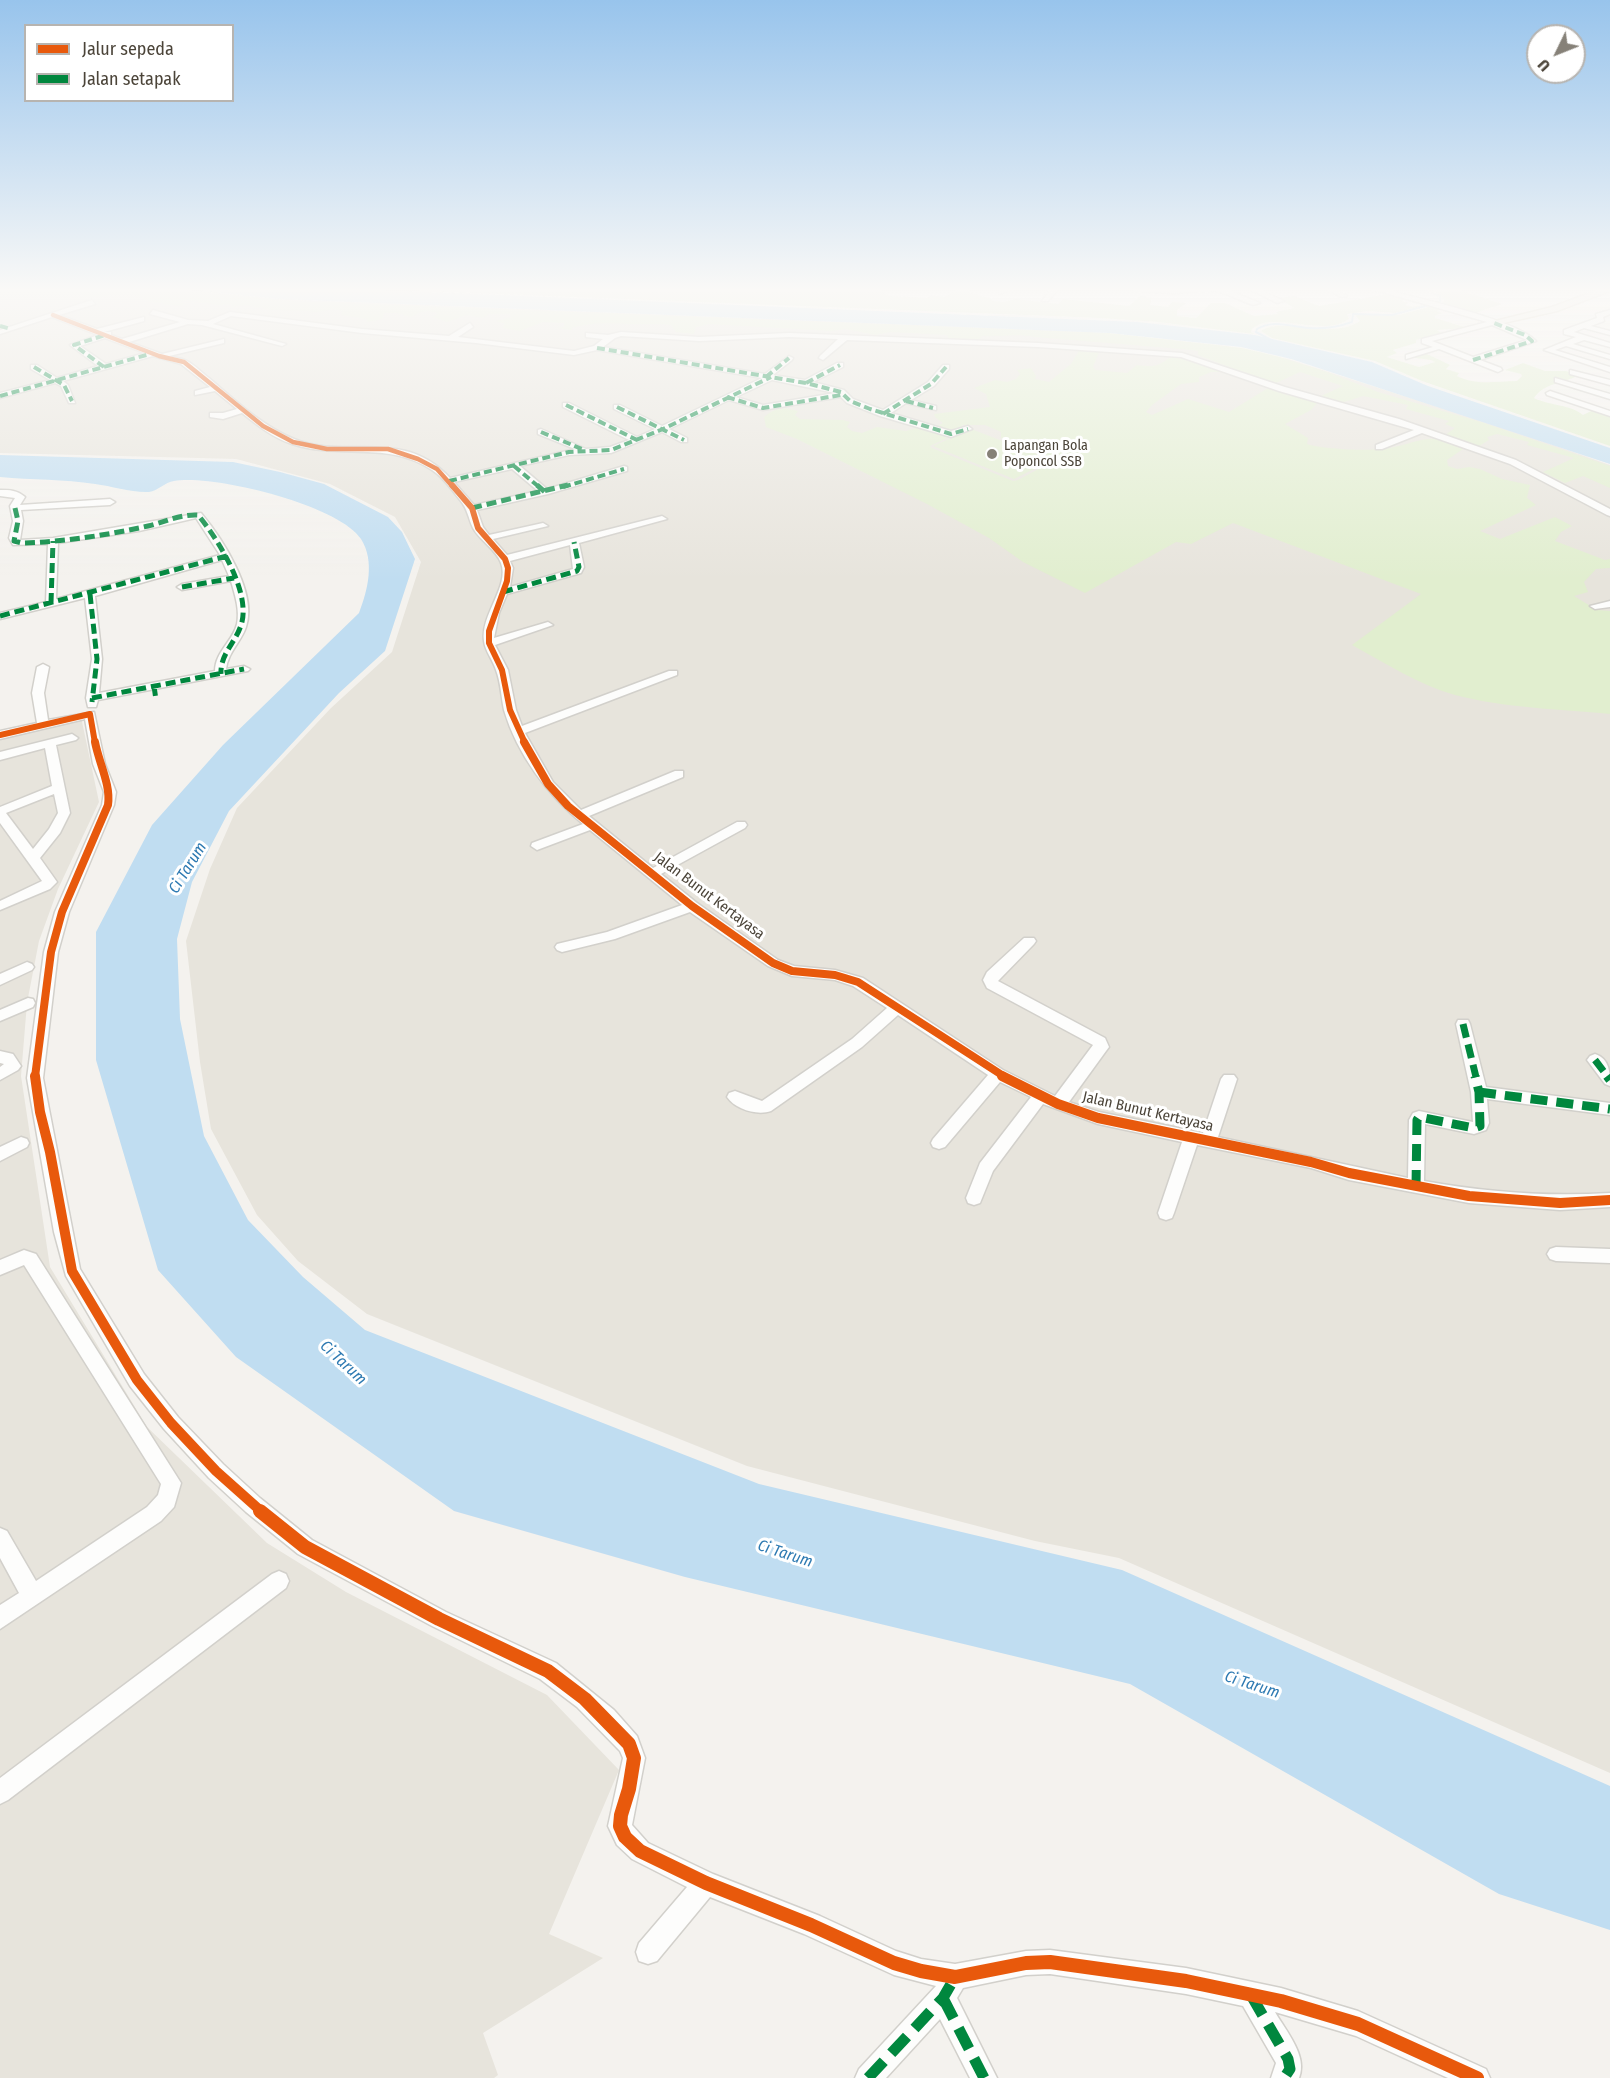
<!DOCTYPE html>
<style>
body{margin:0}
#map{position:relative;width:1610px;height:2078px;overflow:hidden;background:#f4f2ee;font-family:"Fira Sans Condensed",sans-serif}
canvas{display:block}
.legend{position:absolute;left:24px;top:24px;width:210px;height:78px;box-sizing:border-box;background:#fff;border:2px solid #b7b4b0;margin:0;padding:8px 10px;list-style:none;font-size:18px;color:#4b4439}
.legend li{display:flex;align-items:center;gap:12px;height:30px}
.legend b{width:30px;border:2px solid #b7b4b0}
.north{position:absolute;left:1526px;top:24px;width:60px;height:60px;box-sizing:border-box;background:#fff;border:2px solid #b7b4b0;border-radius:50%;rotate:227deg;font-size:16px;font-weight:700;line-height:24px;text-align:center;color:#4b4439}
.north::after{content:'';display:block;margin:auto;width:21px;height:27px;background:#868178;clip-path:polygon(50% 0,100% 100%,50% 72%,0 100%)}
</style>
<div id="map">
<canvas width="1610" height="2078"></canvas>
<ul class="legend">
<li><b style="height:8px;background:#e8590c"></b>Jalur sepeda</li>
<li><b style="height:8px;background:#00873e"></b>Jalan setapak</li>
</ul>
<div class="north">U</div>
</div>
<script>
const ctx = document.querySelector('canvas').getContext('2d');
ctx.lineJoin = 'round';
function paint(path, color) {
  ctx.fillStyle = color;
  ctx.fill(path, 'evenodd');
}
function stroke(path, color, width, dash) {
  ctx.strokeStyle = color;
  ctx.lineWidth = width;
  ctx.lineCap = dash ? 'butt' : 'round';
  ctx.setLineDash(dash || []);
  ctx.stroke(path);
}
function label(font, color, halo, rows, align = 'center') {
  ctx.font = font + ' "Fira Sans Condensed",sans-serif';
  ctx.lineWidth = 6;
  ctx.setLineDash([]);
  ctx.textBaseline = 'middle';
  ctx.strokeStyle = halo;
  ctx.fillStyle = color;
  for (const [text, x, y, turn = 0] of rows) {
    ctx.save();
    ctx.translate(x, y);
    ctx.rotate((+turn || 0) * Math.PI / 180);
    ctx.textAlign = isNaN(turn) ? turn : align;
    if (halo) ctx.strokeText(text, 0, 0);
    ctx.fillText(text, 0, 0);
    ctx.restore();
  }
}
const residential = new Path2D(`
 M0,289H179L277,299L1089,332L1226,346L1288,359L1514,431L1610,465V1773L1119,1558L1035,1541L747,1466L367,1314L298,1261L257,1215L211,1129L200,1062L186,941L210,869L237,808L331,708L392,652L421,562L395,517L330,484L236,459L0,453Z
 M81,717L99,802L58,889L39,941L27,1003L21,1076L50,1267L147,1427L267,1543L346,1592L547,1695L619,1770L549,1934L603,1958L483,2033L498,2075L494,2078H0V736Z`);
const green = new Path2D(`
 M40,289H167L292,301L1109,333L1242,348L1276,356L1327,372L1378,392L1484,423L1610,466V488L1583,476L1565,483L1543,472L1574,458L1527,445L1529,442L1497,434L1487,437L1489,440L1479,446L1445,435L1455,428L1445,424L1449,421L1406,409L1408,405L1363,396L1341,403L1319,397L1343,386L1300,372L1274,384L1203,357L1198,355V351L1182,349L1035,337C1017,333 1000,337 982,336L979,340H950L947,335L890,332L875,335L846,329L831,331L709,324L696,327L694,334L676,332L671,325C657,323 643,325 628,324C609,323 590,322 572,328V330L557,328L564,327V323L543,322L520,331L502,328L505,324L496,321L512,317L509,314H489L483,318L467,315L447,322L433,317L438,314C425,307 419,314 410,317L397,313H384L382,319L367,322V319L341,315L342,311L334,309L310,313L313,311L272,310L245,305L231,307L232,304L220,305L186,300L180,302L185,304L178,306L148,301L131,293L94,297Z
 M376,289H879L883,290L881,292L890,296L927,298L931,295L946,297L956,289H974L970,291L971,293L992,299V301L1004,302L1015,299L1058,304L1063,299L1129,306L1140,296L1152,298L1150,305L1168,307L1172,302L1186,303L1177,310V316L1196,318L1211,303H1225L1254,316L1278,314L1276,312L1294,308L1279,298L1294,296L1319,306L1388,294L1407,299L1402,301L1408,303L1405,305L1412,307L1426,305L1395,313L1368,311L1347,314L1349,319C1324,338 1272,310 1252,329L1251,332L1254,334L1158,322L1101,318Z
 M1428,289H1463L1460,290L1502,304L1472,314L1438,304L1443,303L1444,299L1437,292Z
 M1432,306L1442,309L1437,311L1442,313L1435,316V318L1468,328L1437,330L1443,334L1416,340V343L1393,350L1397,353L1387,357L1419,367L1435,362C1429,358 1421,360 1413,357L1425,353L1450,365L1446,369L1459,373L1457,376C1477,386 1496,381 1517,381L1522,376L1521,374L1505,370L1523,363L1545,371H1566L1579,375C1563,384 1545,382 1534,398C1550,406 1570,404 1583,415L1593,410L1610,416V446L1422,381L1375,361L1272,338L1261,331C1284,315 1330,341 1360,321L1356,316L1357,315H1399Z
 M1080,349L1100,350L1093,367L1096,370L1127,373L1137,365C1153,367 1159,367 1171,356L1227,372H1211L1199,377V382L1181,384L1152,405L1146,412L1152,415L1188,399L1229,412L1268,388L1318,402L1311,410L1285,424L1308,438L1307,444C1322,449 1365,451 1381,449C1412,447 1430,427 1463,449L1447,460L1448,466L1457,469L1469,467L1480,469L1502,479L1530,485L1527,498L1536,505L1480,531L1500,539L1555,517L1572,526L1561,532L1555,541L1605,560L1610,559V568L1596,569L1584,582L1588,592L1574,596L1597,610L1610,611V714C1559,709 1505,708 1455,695C1419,685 1385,663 1352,645L1421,594L1233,523L1191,544L1176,542L1085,593L1023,562L989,538L927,504L797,439L766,427L764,417C776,407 784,407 798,411L795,415L800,419L843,420L850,422L847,427L852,431L862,433L877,427L906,431L923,426L952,436L930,446L932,448L1013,481L1018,480L1055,460L1001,438V432L985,425H962L961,427L964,429L957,433L937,426L943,423L935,417L934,414L990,407L986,394L974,388L995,380L1007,382L1016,379L1020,374L1017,370L1031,368L1036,376L1035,379L1049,382L1071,364Z
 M971,429L1052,460L1014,479L933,446Z`);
const water = new Path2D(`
 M186,289H356L1138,322L1255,335L1372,362L1428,386L1610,448V464L1291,359L1241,347L1109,333L279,299Z
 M0,455L233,462L280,472L324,484L388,517L402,532L415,559L385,651L339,693L229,811L192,882L177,939L180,1019L204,1136L248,1220L303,1277L365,1330L759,1484L1122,1570L1610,1786V1930L1499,1894L1130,1684L685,1577L454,1511L236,1357L158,1270L96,1060V932L152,825L223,745L359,613C368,590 375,561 361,539C339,505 213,474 174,481C165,482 158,491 149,492C132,493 112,486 95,484C64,479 32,480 0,477Z`);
const stream = new Path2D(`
 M1271,340L1256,332L1257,329C1274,319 1291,327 1309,328C1324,329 1338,327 1352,322L1353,314L1392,315L1440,302V296L1425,289`);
const minor = new Path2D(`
 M1005,289H1013L999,294V292Z
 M1051,289H1058L1048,301H1042Z
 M1133,289H1225L1260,303L1253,305L1216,290L1174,293L1136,291Z
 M1249,289H1258L1284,301L1277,303Z
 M1327,289H1335L1347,296L1341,297Z
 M1372,289H1382C1417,298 1515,319 1536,341L1480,360L1501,368L1502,370L1498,372L1439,349L1406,359V355L1433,347L1422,343V339L1487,322ZM1492,325L1527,340L1473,357L1432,341Z
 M92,300L95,304L59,315L97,329L144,317V321L104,332H111V335L122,339L180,322L150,314L153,310L188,320L208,321L230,312L362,329L449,336L470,323L473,327L458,337L574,351L594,346L603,339L586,337V333L608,335L621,332L699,337L789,333L1038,343L1182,353L1285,387L1399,419L1516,460L1610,509V516L1607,515L1510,464L1422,433L1382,449H1376V445L1414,430L1279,391L1181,357L1038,347L847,340L823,360L819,358L820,356L838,339L789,337L699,341L621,336L615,338L603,347L765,374L789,356L793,358L792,360L773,375L805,380L837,363H843V367L813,382L844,390L853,399L883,410L928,382L943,365H949V369L934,386L911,400L936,406V410L906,403L891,413L951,431L968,426L972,429L951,437L880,416L847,403L841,397L763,410L729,400L669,429L687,438V442H681L662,432L611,453L569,455L520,466L547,489L624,466L627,467V471L548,494L477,510L483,527L489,535L543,523L548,526L493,539L507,555L662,516L667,519L579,543L584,567L581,573L507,594L499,613L494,638L548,622L553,625L495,645L508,670L516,710L522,726L669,671H677V675L525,733L553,782L581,810L675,771H683V777L589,816L653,868L737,822H745L747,825L745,828L661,874L697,903L778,960L794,966L835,970L863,978L1003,1070L1055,1096L1093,1045L987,988L983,980L987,972L1024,938H1034L1036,941L1034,944L998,981L1105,1038L1109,1047L1106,1051L1069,1102L1099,1112L1203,1133L1221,1079L1224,1075H1234L1237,1079L1218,1137L1408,1178L1409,1120L1413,1113L1419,1111L1473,1122L1471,1092L1456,1024L1458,1020H1468L1470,1024L1486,1087L1610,1103V1115L1487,1099L1489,1123L1486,1130L1474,1134L1425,1124L1424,1181C1486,1192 1547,1197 1610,1193V1207L1560,1210L1469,1203L1349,1180L1311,1168L1197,1145L1174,1213L1172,1218L1166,1220L1160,1218L1158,1213L1182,1142L1098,1124L1043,1104L993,1171L980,1203L974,1205L968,1203L966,1198L980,1163L1031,1097L1000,1082L945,1147L939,1149L933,1147L931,1143L933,1139L988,1075L898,1015L862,1047L771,1111C757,1116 735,1109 727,1097L729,1093L735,1091L762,1101L852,1039L887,1008L853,986L835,980L792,976L768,966L690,912L615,939L562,952L557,950L555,947L557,944L607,932L682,905L590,830L537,850L531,846L532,843L583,824C548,796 517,754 504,710C501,697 501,683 496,670C493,660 485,651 484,641C480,615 510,586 501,563C496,549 480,541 473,528C468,518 468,509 460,500C452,490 443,477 432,470C387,440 340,460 292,444C273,438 257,425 242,413L223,419L210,417V413H223L237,409L215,391L195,395V391L210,387L181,364L153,356L63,381L68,385L75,403H69L61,386L55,383L0,398V393L50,380L31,369V365H37L57,378L98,366L70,345L98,335L52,317L0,334V330ZM231,316L362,333L476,343L574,355L597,350L762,378L662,426L620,405H614V409L655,429L637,437L569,403H563V407L629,440L610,447L586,449L541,429L538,430V434L575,449L450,478C402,426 347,461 294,439C262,426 235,400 209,378C202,373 195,365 187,361C182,358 175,358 169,356L224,343V339L162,354L129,342L188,324L202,325L282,346L286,344L213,324ZM105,338L145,353L106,364L80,346ZM772,380L835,393L763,405L736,397ZM512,469L538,491L474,505L454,482ZM570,545L573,569L510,587L513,568L510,561Z
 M1610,310V314L1603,317L1604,321L1591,326L1610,331V335L1584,328L1574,332L1610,343V347L1584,340L1573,344L1610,355V359L1566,346L1555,350L1610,367V372L1544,350L1576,337L1564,334V330L1597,318L1596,314Z
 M1570,370L1610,380V385L1570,374Z
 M1555,378L1610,394V399L1555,382Z
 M1550,391L1610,411V416L1547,395L1546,393Z
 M0,490C10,490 17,490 25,497L20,505L110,499L115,502L110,505L21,510L23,521L20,540L53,538L201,513C222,538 258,593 246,627C241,642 228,652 226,669L244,666L250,669L248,671L98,700L96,707H88L86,698L92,659L85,598L0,619V613L46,602L48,544L13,545L9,538L13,521L10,506L15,498L0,496ZM196,518L220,555L56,599L58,543L139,531ZM222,560L229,576L182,584L177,587L182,590L231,581C235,595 240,610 237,624C233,641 215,652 215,671L99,693L102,659L95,596Z
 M1610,601V607L1595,609L1590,606Z
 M43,664L49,667L44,693L48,720L94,712L105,764L116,792L114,805L69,912L58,952L43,1078L80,1269L144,1374L178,1417L223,1464L260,1498L312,1540L446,1612L556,1663L614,1710L637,1736L645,1758L632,1825L648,1843L713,1874L820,1916L896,1951L921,1959L955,1964L1026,1951L1050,1950L1186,1968L1281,1988L1358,2011L1486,2069L1490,2078H1448L1356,2036L1275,2012C1286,2031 1308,2056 1299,2078H1271L1276,2063L1243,2006L1186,1994L1050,1974L1026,1975L963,1988L957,1998L997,2078H970L940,2019L886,2078H855L859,2069L936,1986L894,1975L804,1934L710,1897L657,1961L648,1964L639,1961L636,1952L639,1943L687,1887L632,1859L617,1845L608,1826L623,1758L620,1751L577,1707L540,1679L432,1626L298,1554L246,1512L209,1478L164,1429L130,1386L66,1276L54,1232L27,1078L44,952L55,912L102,805L104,792L93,764L85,719L0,739V731L37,723L32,693L37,667Z
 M72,734L78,738L76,740L56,745L70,813L60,833L40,858L57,882L50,889L0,910V901L42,881L0,823V807L52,786L45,748L0,760V752ZM54,794L58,813L49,829L33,849L6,813Z
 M27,962L32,964L34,967L32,970L0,985V974Z
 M28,998L33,999L35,1003L33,1007L0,1021V1010Z
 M0,1051L13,1054L21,1066L18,1070L0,1080V1067L4,1064L0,1063Z
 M1595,1054C1610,1059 1610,1073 1610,1086L1605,1084L1587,1060L1590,1056Z
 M21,1137L27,1139L29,1143L27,1147L0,1161V1147Z
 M1556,1247L1610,1249V1263L1556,1261L1550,1259L1547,1254L1550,1249Z
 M24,1250L36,1254L181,1483L174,1507L161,1521L0,1629V1605L19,1593L0,1558V1528L7,1531L36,1581L147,1507L158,1495L161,1484L24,1265L0,1275V1260Z
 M279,1571L286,1574L289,1581L286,1588L8,1800L0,1804V1778L272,1574Z`);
const major = new Path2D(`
 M1601,289H1610V291L1557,311L1495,325L1491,322L1552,307Z`);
const quietFar4 = new Path2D(`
 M0,326L11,329
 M597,348L806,383L841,392L850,401L870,409L951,434L968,429
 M1473,360L1532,341L1525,335L1494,323
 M34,367L64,385L72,401
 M104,367L74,345L105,335
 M766,377L789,358
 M806,383L840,365
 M0,396L150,354
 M727,397L763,408L841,395
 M906,401L933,408
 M566,405L637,440
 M617,407L684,440
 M883,414L931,384L946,367
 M541,432L582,449
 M514,466L539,487
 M449,481L569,452L611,450L663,429L771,377
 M563,487L624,469`);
const quietFar3 = new Path2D(`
 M537,485L545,492
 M15,508L18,521L14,541L22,543C64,542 107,535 148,526C165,522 180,514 198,515C218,539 254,596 240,628C234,644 220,655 221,674
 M472,508L568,485
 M182,587L234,578
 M503,592L577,571L579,567L574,542
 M90,594L97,659L92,702
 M51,603L53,541
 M0,616L227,556
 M154,686L156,700
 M92,698L244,669`);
const quietFar2 = new Path2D(`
 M1463,1024L1476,1077
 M1595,1060L1608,1077`);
const quietFar1 = new Path2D(`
 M1607,1076L1610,1080
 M1479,1092L1610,1109
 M1416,1187L1417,1120L1419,1117L1474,1128L1480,1126L1479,1092L1475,1076`);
const quiet = new Path2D(`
 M1251,1995L1288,2059L1290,2069L1284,2078
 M943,1998L984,2078
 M868,2078L943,1998L955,1977`);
const cyclewayFar4 = new Path2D(`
 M53,315L159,356L184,362L263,426L293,442L327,449H388L418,459L437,469L453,487`);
const cyclewayFar3 = new Path2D(`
 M452,485L472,508L478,528L505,559L508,568L507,581L489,631V643L502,670L510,710L525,743
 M0,735L90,714L95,743`);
const cyclewayFar2 = new Path2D(`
 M524,742L548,784L568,806L692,906L773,963L792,971L835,975L858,982L1005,1077
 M35,1077L51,952L62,912L108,805C111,785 99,763 95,742`);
const cyclewayFar1 = new Path2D(`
 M35,1076L40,1112L50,1152L72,1271L137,1380L171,1423L216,1471L262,1512
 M1002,1076L1058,1104L1098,1118L1311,1162L1349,1173L1469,1196L1560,1203L1610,1200`);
const cycleway = new Path2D(`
 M260,1511L305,1547L439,1619L548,1671L585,1699L629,1744L634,1758L629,1789L621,1815L620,1826L625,1837L640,1851L706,1883L811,1925L894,1963L921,1971L955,1977L1026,1963L1050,1962L1186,1981L1281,2001L1358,2024L1477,2078`);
const markers = [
 [992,454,6,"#868178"]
];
const farPoinames = [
 ["Lapangan Bola",1004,446],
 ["Poponcol SSB",1004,462]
];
const streetNames = [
 ["Jalan Bunut Kertayasa",709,896,37],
 ["Jalan Bunut Kertayasa",1148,1112,13]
];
const waterNames = [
 ["Ci Tarum",188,868,-58],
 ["Ci Tarum",343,1363,43],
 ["Ci Tarum",785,1554,18],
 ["Ci Tarum",1252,1685,18]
];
paint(residential, '#e7e4dc');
paint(green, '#e1eecf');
paint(water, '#c0ddf1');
stroke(stream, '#c0ddf1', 2);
stroke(minor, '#d2d0cb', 3);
stroke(major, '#d6cebb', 3);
paint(minor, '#fdfdfc');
paint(major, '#f2efe6');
stroke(quietFar4, '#00873e', 4, [8, 4]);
stroke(quietFar3, '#00873e', 5, [10, 5]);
stroke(quietFar2, '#00873e', 7, [14, 7]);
stroke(quietFar1, '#00873e', 9, [17, 9]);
stroke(quiet, '#00873e', 11, [23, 11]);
stroke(cyclewayFar4, '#e8590c', 4.5);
stroke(cyclewayFar3, '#e8590c', 6);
stroke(cyclewayFar2, '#e8590c', 8);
stroke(cyclewayFar1, '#e8590c', 10);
stroke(cycleway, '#e8590c', 14);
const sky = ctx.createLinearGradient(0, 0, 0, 580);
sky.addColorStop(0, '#98c4ec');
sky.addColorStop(0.5, '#faf9f7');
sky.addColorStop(1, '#faf9f700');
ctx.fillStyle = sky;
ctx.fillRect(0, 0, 1610, 580);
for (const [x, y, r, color] of markers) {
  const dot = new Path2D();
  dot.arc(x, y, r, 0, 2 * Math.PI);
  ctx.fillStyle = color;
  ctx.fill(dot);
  stroke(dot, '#fff', 2);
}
label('14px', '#4b4439', '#fff', farPoinames, 'left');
label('15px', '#4b4439', '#fff', streetNames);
label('italic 16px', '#2e7ab2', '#fff', waterNames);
</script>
